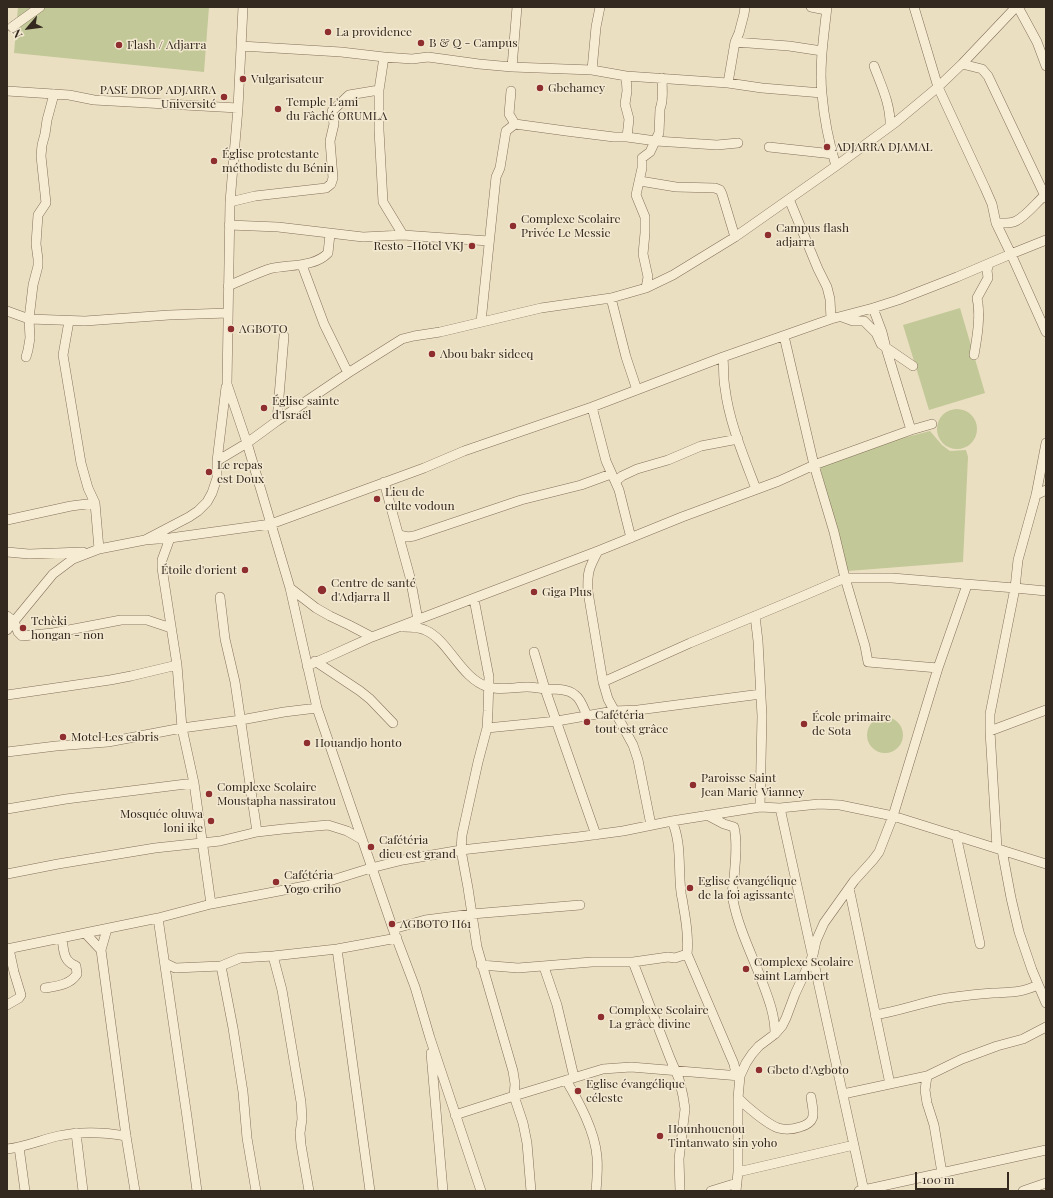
<!DOCTYPE html>
<meta charset="utf-8">
<style>
body{margin:0}
#map{position:relative;width:1053px;height:1198px;overflow:hidden;background:#ebdfc2;font-family:"Playfair Display",serif}
canvas{display:block}
.frame{position:absolute;inset:0;border:8px solid #34291e;pointer-events:none}
.north{position:absolute;left:8px;top:8px;width:40px;height:40px;-webkit-text-stroke:3px #f3e9d1;paint-order:stroke;rotate:242deg;font-size:11px;font-weight:700;line-height:16px;text-align:center;color:#34291e}
.north::after{content:'';display:block;margin:auto;width:14px;height:18px;background:#34291e;clip-path:polygon(50% 0,100% 100%,50% 72%,0 100%)}
.scale{position:absolute;left:915px;top:1172px;width:94px;height:18px;box-sizing:border-box;border:2px solid #34291e;border-top:0;padding-left:5px;font-size:12px;line-height:14px;white-space:nowrap;color:#34291e;-webkit-text-stroke:3px #f3e9d1;paint-order:stroke}
</style>
<div id="map">
<canvas width="1053" height="1198"></canvas>
<div class="frame"></div>
<div class="north">N</div>
<div class="scale">100 m</div>
</div>
<script>
const ctx = document.querySelector('canvas').getContext('2d');
ctx.lineJoin = 'round';
function paint(path, color) {
  ctx.fillStyle = color;
  ctx.fill(path, 'evenodd');
}
function stroke(path, color, width, dash) {
  ctx.strokeStyle = color;
  ctx.lineWidth = width;
  ctx.lineCap = dash ? 'butt' : 'round';
  ctx.setLineDash(dash || []);
  ctx.stroke(path);
}
function label(font, color, halo, rows, align = 'center') {
  ctx.font = font + ' "Playfair Display",serif';
  ctx.lineWidth = 3;
  ctx.setLineDash([]);
  ctx.textBaseline = 'middle';
  ctx.strokeStyle = halo;
  ctx.fillStyle = color;
  for (const [text, x, y, turn = 0] of rows) {
    ctx.save();
    ctx.translate(x, y);
    ctx.rotate((+turn || 0) * Math.PI / 180);
    ctx.textAlign = isNaN(turn) ? turn : align;
    if (halo) ctx.strokeText(text, 0, 0);
    ctx.fillText(text, 0, 0);
    ctx.restore();
  }
}
const green = new Path2D(`
 M18,7H209L204,72L14,53Z
 M960,308L985,393L929,410L903,325Z
 M937 429a20 20 0 1 1 40 0a20 20 0 1 1-40 0Z
 M930,431L942,445L950,451L966,450L968,457L963,562L848,571L818,460Z
 M867 735a18 18 0 1 1 36 0a18 18 0 1 1-36 0Z`);
const minor = new Path2D(`
 M243,7L238,108L230,202L227,384L247,443L290,588L317,708L393,929L415,987L430,1038L481,1191
 M811,7L826,10
 M827,7C824,35 819,65 822,94C824,118 829,143 836,166
 M914,7L938,87L985,188L992,204L996,223L1011,254L1046,332
 M1018,7L1037,42L1046,66
 M12,27L40,7
 M735,42L789,46L822,51
 M241,46L341,52L384,57L412,59L428,57L479,64L512,67L592,70L626,76L728,83L762,88L822,93
 M384,57L379,90V130L383,202L403,235
 M962,64L982,69L988,76L1046,198
 M874,66C881,85 891,105 890,126
 M512,67L517,7
 M592,70L596,27L600,7
 M626,76L627,91L625,104L629,119L627,137
 M728,83L735,42L739,33L744,14L745,7
 M7,91L69,95L94,100L238,108
 M511,91L509,114L515,124L566,131L614,137H627L656,141L717,145L738,143
 M769,147L833,154
 M640,181L676,187L715,188L720,190L722,194L735,237
 M789,199L818,269L827,287L830,299L831,319
 M230,202L255,196L326,188L331,184L333,178L330,141L334,124L332,111L349,95L379,90
 M996,223C1002,223 1010,224 1016,221C1026,216 1036,203 1045,195
 M229,225L278,227L363,237L403,235L489,241
 M302,265L324,324L348,373
 M228,286C242,280 255,274 269,269C287,264 314,268 328,253L330,234
 M646,288L648,277L643,254L645,233V217L636,195L642,168V158L650,152L659,133L660,109C664,100 662,88 662,78
 M611,298L626,357L637,390
 M873,308L882,332L886,348L911,430
 M7,311L29,319L85,321L169,315L228,313
 M842,317L853,321H864L876,333L881,344L913,366
 M69,321L63,355L81,463L88,488L95,503L99,549
 M481,322L496,177L500,168L506,131L515,124
 M784,336L814,465L834,532L845,578L865,646L868,662L938,668
 M974,355C977,338 981,315 977,298L988,278L987,270L989,264
 M26,357L28,350L30,338L29,319L33,285L38,266V259L36,244L38,215L46,203L41,156L42,145L45,134L47,120L54,94
 M723,357C724,368 723,378 725,388C729,422 744,457 756,489
 M592,407L606,461L619,490L631,538
 M277,421L284,336
 M217,461L247,443L277,421L348,373L402,339L414,336L440,332L541,308L611,298L646,288L673,275L735,237L836,166L896,122L938,87L962,64L1016,7
 M616,481L622,476L637,469L668,460L701,446L738,439
 M384,482L410,577L418,620
 M1036,495L1046,490
 M7,520L71,506L95,503
 M399,535L408,537L414,536L521,500L581,485L611,474
 M170,538L162,560V568L177,665L182,728L194,783L211,904
 M145,540L170,538L271,524L424,468L464,451L592,407L723,357L831,319L873,308L898,300L957,277L1011,254L1046,240
 M598,551C589,568 587,572 588,592L603,682L608,699L633,745L638,760L651,825
 M7,552L29,554L83,552
 M290,588L316,608L330,616L349,625L372,637
 M220,597L225,639L235,682L257,832
 M474,599L489,677L488,711L487,728L478,762L462,835L461,850L468,888L477,947L513,1071L515,1084L514,1096L523,1123L527,1143L531,1191
 M7,616L14,621L18,632L22,636L53,633L121,620H147L171,628
 M755,616L758,641L762,716L760,807
 M404,627C410,627 419,627 425,630C449,640 460,678 488,687C501,691 514,687 527,687C535,687 541,689 548,689C557,689 568,689 575,695C581,699 584,709 587,716
 M7,630L53,574L73,559L99,549L145,540L189,517L198,511L207,502L212,493L217,478V461L226,387
 M534,652L545,689L596,835
 M315,661L360,691L370,699L393,723
 M307,666L330,656L372,637L598,551L682,517L779,481L814,465L911,430L932,424
 M603,682L690,643L803,596L845,578H892L1015,588L1046,591
 M7,695L110,680L131,676L177,665
 M487,728L557,721L614,711L638,710L761,694
 M990,731L1046,710
 M7,752L56,746L108,742L182,728L241,720L284,712L317,708
 M780,808L864,1191
 M7,809L66,799L194,783
 M707,815L724,824L734,827C738,844 735,863 734,879C733,886 731,894 733,900C738,926 750,951 760,976C767,995 775,1013 775,1034
 M672,821C682,844 678,868 681,892C681,896 683,900 683,904C686,920 689,938 687,954
 M956,835L980,944
 M997,848L990,731V714L1015,588L1018,560L1036,495L1046,443
 M1002,850L1011,898L1019,932L1032,970L1046,1003
 M7,874L58,864L155,848L220,841L257,832L283,829L328,825L347,831L361,839
 M849,888L890,1084
 M158,918L187,1117L197,1191
 M107,929L101,950L126,1136L135,1191
 M393,929L425,920L472,914L580,905
 M86,934L101,950
 M7,949L158,918L211,904L326,882L371,868L403,860L461,850L578,837L623,831L672,821L760,807L780,808L819,804L840,805L893,816L1046,864
 M337,949L370,1191
 M273,956L282,990L301,1102L302,1119L300,1133L301,1145L309,1191
 M633,962L670,1058L679,1079L683,1096L685,1109L679,1159L680,1191
 M165,963L175,968L221,966L240,958L273,956L337,949L397,938
 M481,965L518,968L592,962H633L668,957L675,958L687,954L734,1064L735,1069V1076
 M221,966L233,1028L243,1092L247,1138L256,1191
 M544,967L557,1005L574,1077
 M45,988C57,986 70,985 77,974L76,966C63,961 64,951 62,939
 M7,1005L19,998L21,995L14,972L9,949
 M875,1015C900,1011 923,1002 947,998C962,996 978,994 993,993C1013,992 1020,993 1038,985
 M431,1053L443,1191
 M566,1080C579,1102 595,1131 597,1157C598,1168 597,1180 596,1191
 M843,1094L927,1076
 M738,1098C747,1107 767,1124 778,1128C785,1130 794,1129 800,1127C818,1122 813,1112 811,1097
 M455,1115L514,1096L603,1069L631,1067L740,1076
 M76,1133L83,1191
 M19,1147L25,1191
 M7,1149C25,1147 41,1140 58,1136C81,1131 104,1132 126,1136
 M738,1172L854,1145
 M942,1173L934,1125L927,1103L925,1090L927,1076L962,1059L997,1046L1023,1039L1046,1027
 M711,1191L737,1183
 M736,1191L738,1172V1098L740,1076L746,1063L752,1054L759,1046L775,1034L782,1026L786,1018L795,994L813,955L816,941L824,923L854,881L873,860L879,852L893,816L938,668L967,585
 M859,1191L1046,1150
 M1023,1191L1046,1183`);
const markers = [
 [328,32,4,"#8e2e2e"],
 [421,43,4,"#8e2e2e"],
 [119,45,4,"#8e2e2e"],
 [243,79,4,"#8e2e2e"],
 [540,88,4,"#8e2e2e"],
 [224,97,4,"#8e2e2e"],
 [278,109,4,"#8e2e2e"],
 [827,147,4,"#8e2e2e"],
 [214,161,4,"#8e2e2e"],
 [513,226,4,"#8e2e2e"],
 [768,235,4,"#8e2e2e"],
 [472,246,4,"#8e2e2e"],
 [231,329,4,"#8e2e2e"],
 [432,354,4,"#8e2e2e"],
 [264,408,4,"#8e2e2e"],
 [209,472,4,"#8e2e2e"],
 [377,499,4,"#8e2e2e"],
 [245,570,4,"#8e2e2e"],
 [322,590,5,"#8e2e2e"],
 [534,592,4,"#8e2e2e"],
 [23,628,4,"#8e2e2e"],
 [587,722,4,"#8e2e2e"],
 [804,724,4,"#8e2e2e"],
 [63,737,4,"#8e2e2e"],
 [307,743,4,"#8e2e2e"],
 [693,785,4,"#8e2e2e"],
 [209,794,4,"#8e2e2e"],
 [211,821,4,"#8e2e2e"],
 [371,847,4,"#8e2e2e"],
 [276,882,4,"#8e2e2e"],
 [690,888,4,"#8e2e2e"],
 [392,924,4,"#8e2e2e"],
 [746,969,4,"#8e2e2e"],
 [601,1017,4,"#8e2e2e"],
 [759,1070,4,"#8e2e2e"],
 [578,1091,4,"#8e2e2e"],
 [660,1136,4,"#8e2e2e"]
];
const poiNames = [
 ["La providence",336,32],
 ["B & Q - Campus",429,43],
 ["Flash / Adjarra",127,45],
 ["Vulgarisateur",251,79],
 ["Gbehamey",548,88],
 ["PASE DROP ADJARRA",216,90,"right"],
 ["Université",216,104,"right"],
 ["Temple L'ami",286,102],
 ["du Fâché ORUMLA",286,116],
 ["ADJARRA DJAMAL",835,147],
 ["Église protestante",222,154],
 ["méthodiste du Bénin",222,168],
 ["Complexe Scolaire",521,219],
 ["Privée Le Messie",521,233],
 ["Campus flash",776,228],
 ["adjarra",776,242],
 ["Resto -Hotel VKJ",464,246,"right"],
 ["AGBOTO",239,329],
 ["Abou bakr sideeq",440,354],
 ["Église sainte",272,401],
 ["d'Israël",272,415],
 ["Le repas",217,465],
 ["est Doux",217,479],
 ["Lieu de",385,492],
 ["culte vodoun",385,506],
 ["Étoile d'orient",237,570,"right"],
 ["Centre de santé",331,583],
 ["d'Adjarra ll",331,597],
 ["Giga Plus",542,592],
 ["Tchèki",31,621],
 ["hongan - non",31,635],
 ["Cafétéria",595,715],
 ["tout est grâce",595,729],
 ["École primaire",812,717],
 ["de Sota",812,731],
 ["Motel Les cabris",71,737],
 ["Houandjo honto",315,743],
 ["Paroisse Saint",701,778],
 ["Jean Marie Vianney",701,792],
 ["Complexe Scolaire",217,787],
 ["Moustapha nassiratou",217,801],
 ["Mosquée oluwa",203,814,"right"],
 ["loni ike",203,828,"right"],
 ["Cafétéria",379,840],
 ["dieu est grand",379,854],
 ["Cafétéria",284,875],
 ["Yogo criho",284,889],
 ["Eglise évangélique",698,881],
 ["de la foi agissante",698,895],
 ["AGBOTO H61",400,924],
 ["Complexe Scolaire",754,962],
 ["saint Lambert",754,976],
 ["Complexe Scolaire",609,1010],
 ["La grâce divine",609,1024],
 ["Gbeto d'Agboto",767,1070],
 ["Eglise évangélique",586,1084],
 ["céleste",586,1098],
 ["Hounhouenou",668,1129],
 ["Tintanwato sin yoho",668,1143]
];
paint(green, '#c2c897');
stroke(minor, '#83705a', 10);
stroke(minor, '#f6ecd4', 9);
for (const [x, y, r, color] of markers) {
  const dot = new Path2D();
  dot.arc(x, y, r, 0, 2 * Math.PI);
  ctx.fillStyle = color;
  ctx.fill(dot);
  stroke(dot, '#f3e9d1', 1.5);
}
label('12px', '#34291e', '#f3e9d1', poiNames, 'left');
</script>
